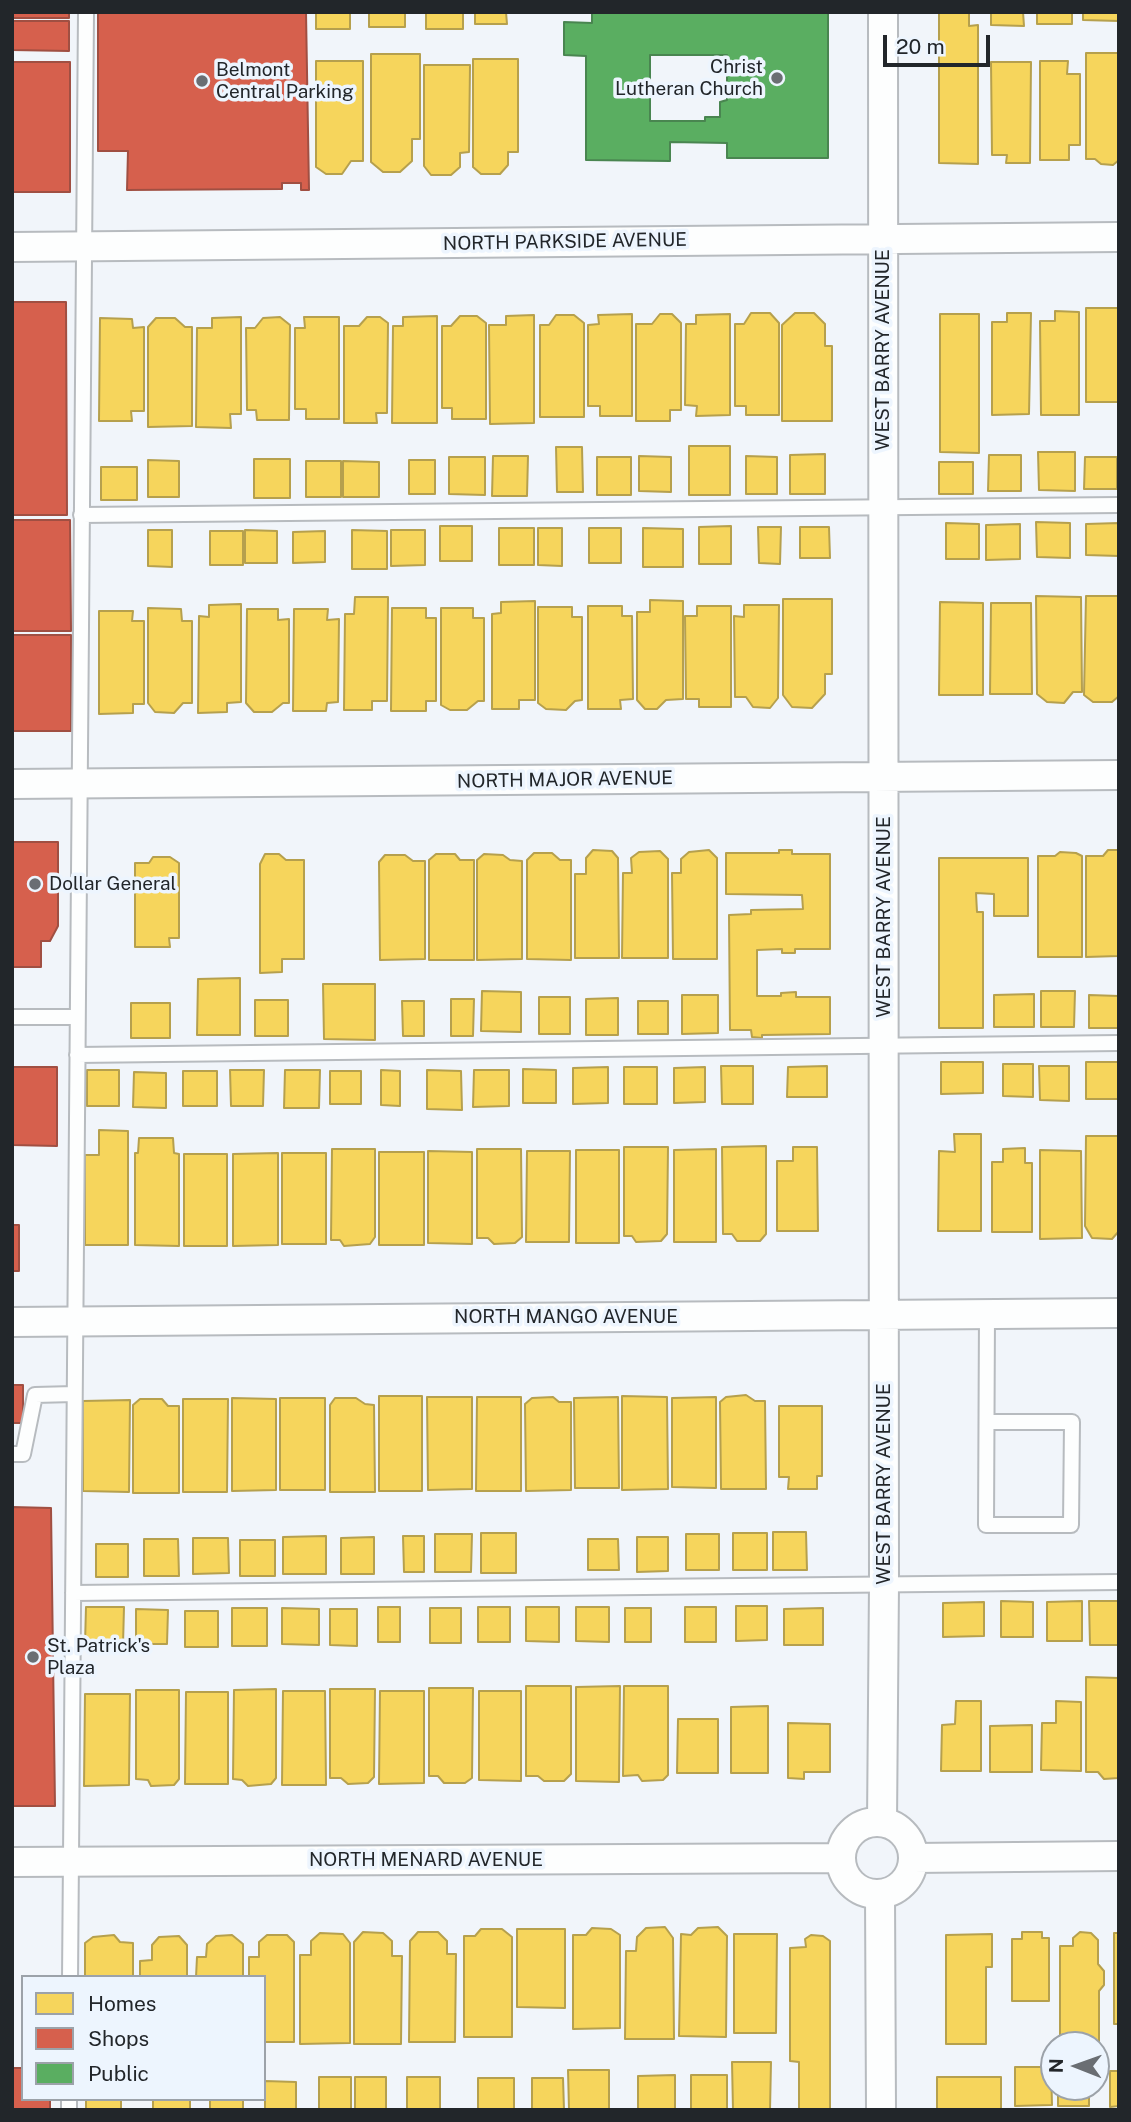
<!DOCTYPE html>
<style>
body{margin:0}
#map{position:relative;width:1131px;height:2122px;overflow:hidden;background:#f1f5fa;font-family:"Public Sans",sans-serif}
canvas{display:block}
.frame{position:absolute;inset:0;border:14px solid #22262a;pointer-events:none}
.legend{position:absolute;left:21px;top:1975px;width:245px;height:126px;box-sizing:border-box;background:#edf5fe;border:2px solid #9ca2a9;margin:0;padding:9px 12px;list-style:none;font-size:21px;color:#22262a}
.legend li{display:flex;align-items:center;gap:14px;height:35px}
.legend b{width:35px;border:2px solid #9ca2a9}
.north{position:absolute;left:1040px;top:2031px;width:70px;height:70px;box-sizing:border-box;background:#edf5fe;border:2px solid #9ca2a9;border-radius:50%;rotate:271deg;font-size:19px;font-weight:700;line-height:28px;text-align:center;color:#22262a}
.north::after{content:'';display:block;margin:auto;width:24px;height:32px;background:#6a6e73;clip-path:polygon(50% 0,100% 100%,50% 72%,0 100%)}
.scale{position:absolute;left:883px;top:35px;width:107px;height:32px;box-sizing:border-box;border:4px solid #22262a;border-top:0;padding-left:9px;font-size:21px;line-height:24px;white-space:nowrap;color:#22262a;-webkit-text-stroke:5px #edf5fe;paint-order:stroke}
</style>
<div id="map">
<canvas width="1131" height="2122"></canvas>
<div class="frame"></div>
<ul class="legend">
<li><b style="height:19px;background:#f6d55c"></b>Homes</li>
<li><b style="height:19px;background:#d6604d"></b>Shops</li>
<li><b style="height:19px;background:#5aae61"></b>Public</li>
</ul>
<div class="north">N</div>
<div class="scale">20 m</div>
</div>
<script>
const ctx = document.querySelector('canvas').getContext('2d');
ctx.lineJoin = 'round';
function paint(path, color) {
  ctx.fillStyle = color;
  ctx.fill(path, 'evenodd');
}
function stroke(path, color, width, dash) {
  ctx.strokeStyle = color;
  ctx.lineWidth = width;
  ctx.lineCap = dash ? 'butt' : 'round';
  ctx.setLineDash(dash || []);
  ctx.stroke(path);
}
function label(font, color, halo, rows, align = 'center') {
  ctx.font = font + ' "Public Sans",sans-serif';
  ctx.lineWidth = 7;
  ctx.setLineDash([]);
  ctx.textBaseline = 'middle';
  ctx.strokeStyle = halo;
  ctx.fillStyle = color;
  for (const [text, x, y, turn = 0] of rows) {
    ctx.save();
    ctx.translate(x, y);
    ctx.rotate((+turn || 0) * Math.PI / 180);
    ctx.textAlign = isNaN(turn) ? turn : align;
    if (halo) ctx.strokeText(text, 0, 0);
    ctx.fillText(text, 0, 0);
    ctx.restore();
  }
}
const homes = new Path2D(`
 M316,12H350V29H316Z
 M369,12H405V27H369Z
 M426,12H463V29H426Z
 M475,12H506L507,24H475Z
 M939,12H969V26L978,25V164L939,163Z
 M991,12H1023L1024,26L991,25Z
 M1037,12H1072V24H1037Z
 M1083,12H1119V21L1083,20Z
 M1086,53H1119V160L1113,165L1101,164L1095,159H1086Z
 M371,54H420V139H412V161L400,172H383L371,162Z
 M473,59H518V152H508V165L500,174H481L473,167Z
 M316,61H363V161H351L342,174H326L316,167Z
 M1040,61H1068L1067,74H1080V145H1069V160H1040Z
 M991,62H1031L1030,163H1006L1007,155H992Z
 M424,65H470L469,152L460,153V167L451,175H431L424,166Z
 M1086,308H1119V402H1086Z
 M1055,311L1079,312V415H1041L1040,321H1055Z
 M751,313H770L779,323V415H746V406H735V324H744Z
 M795,313H814L825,324V346H832V421H782V325Z
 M1007,313H1031L1029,414L992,415V322H1007Z
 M632,314V416H600V406H588V325L599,324L598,315Z
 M660,314H672L681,323V410H670V421H636V324H652Z
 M730,314V415L696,416L697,406L685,405L686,324H696V315Z
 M940,314H979V453L940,452Z
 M534,315V423L490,424L489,325H506V316Z
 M556,315H574L584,323V417H540V325H549Z
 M437,316V423H392L393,326H403V317Z
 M460,316H477L486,323V419H452V408H442V326H451Z
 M241,317V414H230L231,428L196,427L197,328H212V318Z
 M280,317L290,325L289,420H257L256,410H247L246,328H255L263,318Z
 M304,317H339V419H306V409H295V328H305Z
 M367,317H380L388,323L387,413H376L377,423H344V326H359Z
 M100,318L132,319L133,328L144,327V411H131L132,421H99Z
 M156,318H175L185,327H192V426L148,427V327Z
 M689,446H730V495H689Z
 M556,447H582L583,492H557Z
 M1038,452H1075V491L1039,490Z
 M825,454V494H790V455Z
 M989,455H1021V491H988Z
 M493,456H528L527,496H492Z
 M639,456L671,457V492L639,491Z
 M746,456L777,457V494H746Z
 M449,457H485V495L449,494Z
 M597,457H631V495H597Z
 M1085,457H1117V489H1084Z
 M254,459H290V498H254Z
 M148,460L179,461V497H148Z
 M409,460H435V494H409Z
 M306,461H341V497H306Z
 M343,461L379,462V497H343Z
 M939,462H973V494H939Z
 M101,467H137V500H101Z
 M1036,522L1070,523V558L1037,557Z
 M946,523L979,524V559H946Z
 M1119,523V556L1086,555V524Z
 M1020,524V559L986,560V525Z
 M440,526H472V561H440Z
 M731,526V564H699V527Z
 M758,527H781L780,564L759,563Z
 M800,527H829L830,558H800Z
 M499,528H534V565H499Z
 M538,528H562V566L538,565Z
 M589,528H621V563H589Z
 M643,528L683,529V567H643Z
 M148,530H172V567L148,566Z
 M245,530L277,531V563H245Z
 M352,530L387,531V569H352Z
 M391,530H425V565L391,566Z
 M210,531H243V565H210Z
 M325,531V562L293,563V532Z
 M1036,596L1081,597L1082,692H1073L1064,703L1047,702L1037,694Z
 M1086,596H1119V696L1112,702H1093L1084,695Z
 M355,597H388L387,701H372V710H344L345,614H354Z
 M783,599H832V674H825V694L812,708L792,707L783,695Z
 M650,600L683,601V699L666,700L657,709H645L637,700V612H650Z
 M535,601V700H519V709H492V614L501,613V602Z
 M940,602L983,603V695H939Z
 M991,603H1031L1032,694H990Z
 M241,604V702L227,703V712L198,713L199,616L209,617V605Z
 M744,605H779L778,698L770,708L753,707L746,697H735L734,616L744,617Z
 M588,606H622V616H632L633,699L620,700L621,709H588Z
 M697,606H731V707H699V699H686L685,616H697Z
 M538,607H572V617H582V700L575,701L566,710L546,709L538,703Z
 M148,608L181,609L182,621H192V703H183L174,713L155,712L148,703Z
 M392,608H426V618H436V701H426V711H391Z
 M441,608H473V618H484V701H478L467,710H450L441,705Z
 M247,609H278V620L289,619V703H283L272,712H254L246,703Z
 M294,609H328L327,620L339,619L338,702L327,703L326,711H293Z
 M99,611H133L132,621H144V704H133V713L99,714Z
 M593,850L612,851L618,858L619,958H575V874H586V858Z
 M709,850L717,858V959H673L672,873H681V859L689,852Z
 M779,850H792V854H830V949H795V953H782V949L757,950V996H781V993L796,992V997H830V1034L762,1035V1038L752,1037L751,1030H730L729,915L751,914V910L803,909L802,895L726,894V853H779Z
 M1108,850H1119V956L1086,957V856H1103Z
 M660,851L668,859V958H622L623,873H632L631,858L639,852Z
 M1060,852L1076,853L1082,856V957H1038V856H1055Z
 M534,853H552L560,860H571V960L527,959V860Z
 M265,854H279L286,860H304V959H282V972L260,973V864Z
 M436,854H455L460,860H474V960H429V860Z
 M484,854L503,855L510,860L522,861V959L477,960V860Z
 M385,855H405L413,861H425V959L380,960L379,862Z
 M153,857H170L179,863V938H169L170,947H135V863H149Z
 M939,858H1028V916H994V894L976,893L977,912H983V1028H939Z
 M240,978V1035H197L198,979Z
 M323,984H375V1040L324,1039Z
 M482,991L521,992V1032L481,1031Z
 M1041,991H1075L1074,1027H1041Z
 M1034,994V1027H994V995Z
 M682,995H718V1033L682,1034Z
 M1089,995L1119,996V1028H1089Z
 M539,997H570V1034H539Z
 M618,998V1035H586V999Z
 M451,999H474L473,1036H451Z
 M255,1000H288V1036H255Z
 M402,1001H424V1036H403Z
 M638,1001H668V1034H638Z
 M131,1003H170V1038H131Z
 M941,1062H983V1093L941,1094Z
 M1086,1062H1118L1119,1099H1086Z
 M1003,1064H1033V1097L1003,1096Z
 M721,1066H753V1104H722Z
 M827,1066V1097H787L788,1067Z
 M1039,1066H1069V1101L1040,1100Z
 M608,1067V1103L573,1104V1068Z
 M624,1067H657V1104H624Z
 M705,1067V1102L674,1103V1068Z
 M523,1069L556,1070V1103H523Z
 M87,1070H119V1106H87Z
 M230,1070H264L263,1106H231Z
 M285,1070H320L319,1108H284Z
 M381,1070L400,1071V1106L381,1105Z
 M427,1070L461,1071L462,1110L427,1109Z
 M474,1070H509V1106L473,1107Z
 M183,1071H217V1106H183Z
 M330,1071H361V1104H330Z
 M134,1072L166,1073V1108L133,1107Z
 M99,1130L128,1131V1245H85V1155H99Z
 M954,1134H981V1231H938L939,1151L955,1152Z
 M1086,1136H1119V1231L1112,1239L1092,1238L1085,1226Z
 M139,1138H173L174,1153L179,1154V1246L135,1245V1153H138Z
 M766,1146V1234L760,1241H737L732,1234H723L722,1147Z
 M624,1147H668L667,1234L661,1241L636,1242L632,1236H624Z
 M793,1147H817L818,1231H777V1161H793Z
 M1025,1148V1163H1032V1232H992V1162H1003V1149Z
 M332,1149H375V1237L370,1244L344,1246L340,1240H331Z
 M477,1149H521L522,1237L515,1243L494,1244L488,1238H477Z
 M716,1149V1242H674V1150Z
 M576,1150H619V1243H576Z
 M1040,1150L1081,1151L1082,1238L1040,1239Z
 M428,1151L472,1152V1244L428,1243Z
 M527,1151H570L569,1242H526Z
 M379,1152H424V1245H379Z
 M278,1153V1245L233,1246V1154Z
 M282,1153H326V1244H282Z
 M184,1154H227V1246H184Z
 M746,1395L755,1401H765L766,1489H721L720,1402L726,1397Z
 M379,1396H422V1491H379Z
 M622,1396L667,1397L668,1489L622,1490Z
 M427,1397H472V1489L428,1490Z
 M477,1397H521V1491H476Z
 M553,1397L559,1402H571V1490L526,1491L525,1404L532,1398Z
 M618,1397L619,1488H575L574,1398Z
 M716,1397V1488L672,1487V1398Z
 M232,1398L276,1399V1490L232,1491Z
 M280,1398H325V1490H280Z
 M335,1398H356L365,1404L374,1405L375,1492H330V1405Z
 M140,1399H162L168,1406H179V1493H133V1405Z
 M183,1399H228L227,1492H183Z
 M130,1400L129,1492L83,1491V1401Z
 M779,1406H822V1476H817V1489H788L789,1477H779Z
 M773,1532H806L807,1570H773Z
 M481,1533H516V1573H481Z
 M733,1533H767V1570H733Z
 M435,1534H472L471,1572H435Z
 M686,1534H719V1570H686Z
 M326,1536V1574H283V1537Z
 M403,1536H424V1572H404Z
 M374,1537V1574H341V1538Z
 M637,1537H668V1571L637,1572Z
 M193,1538H228L229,1573L193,1574Z
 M144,1539H178L179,1576H144Z
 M588,1539H618L619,1570H588Z
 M240,1540H275V1576H240Z
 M96,1544H128V1577H96Z
 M1001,1601L1033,1602V1637H1001Z
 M1082,1601V1641H1047V1602Z
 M1089,1601H1119V1645H1090Z
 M984,1602V1636L943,1637V1603Z
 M736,1606H767V1640L736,1641Z
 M86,1607H124L123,1645L85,1644Z
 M378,1607H400V1642H378Z
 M478,1607H510V1642H478Z
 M526,1607H559V1642L526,1641Z
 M576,1607H609V1642L576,1641Z
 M685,1607H716V1642H685Z
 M232,1608H267V1646H232Z
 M282,1608L319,1609V1645L282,1644Z
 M430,1608H461V1643H430Z
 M625,1608H651V1642H625Z
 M823,1608V1645H784V1609Z
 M136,1609L168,1610L167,1644H136Z
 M330,1609H357V1646L330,1645Z
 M185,1611H218V1647H185Z
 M1086,1677L1119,1678V1778L1104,1779L1098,1772H1086Z
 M526,1686H571V1774L564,1781H544L538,1776H526Z
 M620,1686L619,1782L576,1781V1687Z
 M624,1686H668V1775L663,1780L642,1781L638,1775L623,1776Z
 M429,1688H473L472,1778L465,1783H444L438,1776H429Z
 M276,1689V1778L271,1784L248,1786L242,1780L233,1779L234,1690Z
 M330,1689H375L374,1777L368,1783L348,1784L341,1778H330Z
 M136,1690H179V1779L174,1785L151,1786L148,1780L136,1779Z
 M283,1691H325L326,1785H282Z
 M380,1691H424V1783L379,1784Z
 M479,1691H521V1781L479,1780Z
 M186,1692H228V1784H185Z
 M85,1694H130L129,1785L84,1786Z
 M956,1701H981V1771H941L942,1725L955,1724Z
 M1056,1701L1081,1702V1771L1041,1770L1042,1723H1056Z
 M768,1706V1773H731V1707Z
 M678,1719H718V1773H677Z
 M788,1723L830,1724V1772H804V1779L788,1778Z
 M1032,1725V1772H990V1726Z
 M665,1927L673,1938L674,2039H625L626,1951H636L637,1937L646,1928Z
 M718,1927L727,1936L726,2037L679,2036L681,1934L691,1935L698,1928Z
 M592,1928L611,1929L620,1935V2028L573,2029V1935H586Z
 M481,1929H502L512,1937V2037H464V1936H475Z
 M517,1929H565V2008L517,2007Z
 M363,1932L383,1933L392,1941V1956H402L401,2044H354V1942Z
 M418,1932H438L447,1941V1954H456L455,2042H409L410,1941Z
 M1022,1932H1042V1938H1049V2001H1012V1939H1022Z
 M1080,1932L1091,1933L1098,1940V1964L1104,1971V1985L1099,1991V2046L1060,2045V1946H1073V1938Z
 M320,1933L343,1934L350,1943V2043L300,2044V1955H311V1941Z
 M1114,1933H1119V2024H1114Z
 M734,1934H777L776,2033H734Z
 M992,1934V1967H986V2044H946V1935Z
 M114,1935L120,1942L133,1943V1977H85V1943L93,1937Z
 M232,1935L243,1944V1977H196L197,1957H206L207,1944L216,1936Z
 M267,1935H287L294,1942V2042H264V1977H249V1957H259V1942Z
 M811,1935L823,1936L830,1941V2110H799V2062L790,2061V1948L806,1947L805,1939Z
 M179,1936L187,1945V1977H140V1961L152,1960V1945L159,1937Z
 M732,2062H771L770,2110H733Z
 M1015,2067H1051L1052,2105L1015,2106Z
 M568,2070H609V2110H569Z
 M1110,2071H1119V2106L1110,2107Z
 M675,2075V2110H638V2076Z
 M691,2075H727V2109H691Z
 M319,2077H351V2110H319Z
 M355,2077H386V2110H355Z
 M407,2077H440V2110H407Z
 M937,2077H1001V2110H937Z
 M478,2078H514V2110H478Z
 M532,2078H563L564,2110H532Z
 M265,2081L296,2082V2110H265Z
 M1058,2087H1089V2106H1058Z
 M86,2099H121V2110H86Z
 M153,2099H190V2110H153Z
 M210,2099H243V2110H210Z`);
const shops = new Path2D(`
 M12,12H69V18H12Z
 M98,12H306L309,190H301V183H282V189L127,190L128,151H98Z
 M12,21H69V51L12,50Z
 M12,62H70V192H12Z
 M12,302H66L67,515H12Z
 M12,520H70L71,631H12Z
 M12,635H71V731H12Z
 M12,842H58V926L50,941H41V967H12Z
 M12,1067H57V1146L12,1145Z
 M12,1225H19V1271H12Z
 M12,1385H23V1423H12Z
 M12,1507L51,1508L55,1806H12Z
 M12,2068H23V2099H50V2110H12Z`);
const public = new Path2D(`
 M592,12H828V158H727V143L670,142V161L586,160V56L564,55V22L592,23ZM650,55H727V100L720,102V117H705V121H650Z`);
const lane = new Path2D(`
 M81,515L1119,505
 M12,1017H77
 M77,1055L1119,1043
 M987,1314L986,1525H1071L1072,1422H987
 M12,1454H23L35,1395L74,1394
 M73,1593L1119,1582
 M70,1977L86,12
 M69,2110V2099`);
const street = new Path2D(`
 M12,247L1119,237
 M12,784L1119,775
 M12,1322L1119,1313
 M882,1822L884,1584L883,12
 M841 1858a36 36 0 1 1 72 0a36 36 0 1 1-72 0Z
 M913,1858L1119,1856
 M12,1862L841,1858
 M880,1894L881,2110`);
const markers = [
 [777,78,7,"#6a6e73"],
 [202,81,7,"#6a6e73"],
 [35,884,7,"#6a6e73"],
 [33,1657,7,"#6a6e73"]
];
const poiNames = [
 ["Christ",763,67,"right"],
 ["Lutheran Church",763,89,"right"],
 ["Belmont",216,70],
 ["Central Parking",216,92],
 ["Dollar General",49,884],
 ["St. Patrick's",47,1646],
 ["Plaza",47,1668]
];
const streetNames = [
 ["NORTH PARKSIDE AVENUE",565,242,-1],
 ["WEST BARRY AVENUE",883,350,-90],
 ["NORTH MAJOR AVENUE",565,780,-1],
 ["WEST BARRY AVENUE",884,917,-90],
 ["NORTH MANGO AVENUE",566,1317],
 ["WEST BARRY AVENUE",884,1484,-90],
 ["NORTH MENARD AVENUE",426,1860]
];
paint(homes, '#f6d55c');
stroke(homes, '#b6a04d', 2);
paint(shops, '#d6604d');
stroke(shops, '#a04f42', 2);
paint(public, '#5aae61');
stroke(public, '#498550', 2);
stroke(lane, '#b7bbbf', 18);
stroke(street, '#b7bbbf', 32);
stroke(lane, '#fdfefe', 14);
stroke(street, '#fdfefe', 28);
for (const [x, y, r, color] of markers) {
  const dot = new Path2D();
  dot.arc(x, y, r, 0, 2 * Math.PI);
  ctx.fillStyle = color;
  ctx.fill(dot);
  stroke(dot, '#edf5fe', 2.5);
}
label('19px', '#22262a', '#edf5fe', poiNames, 'left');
label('19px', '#22262a', '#edf5fe', streetNames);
</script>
